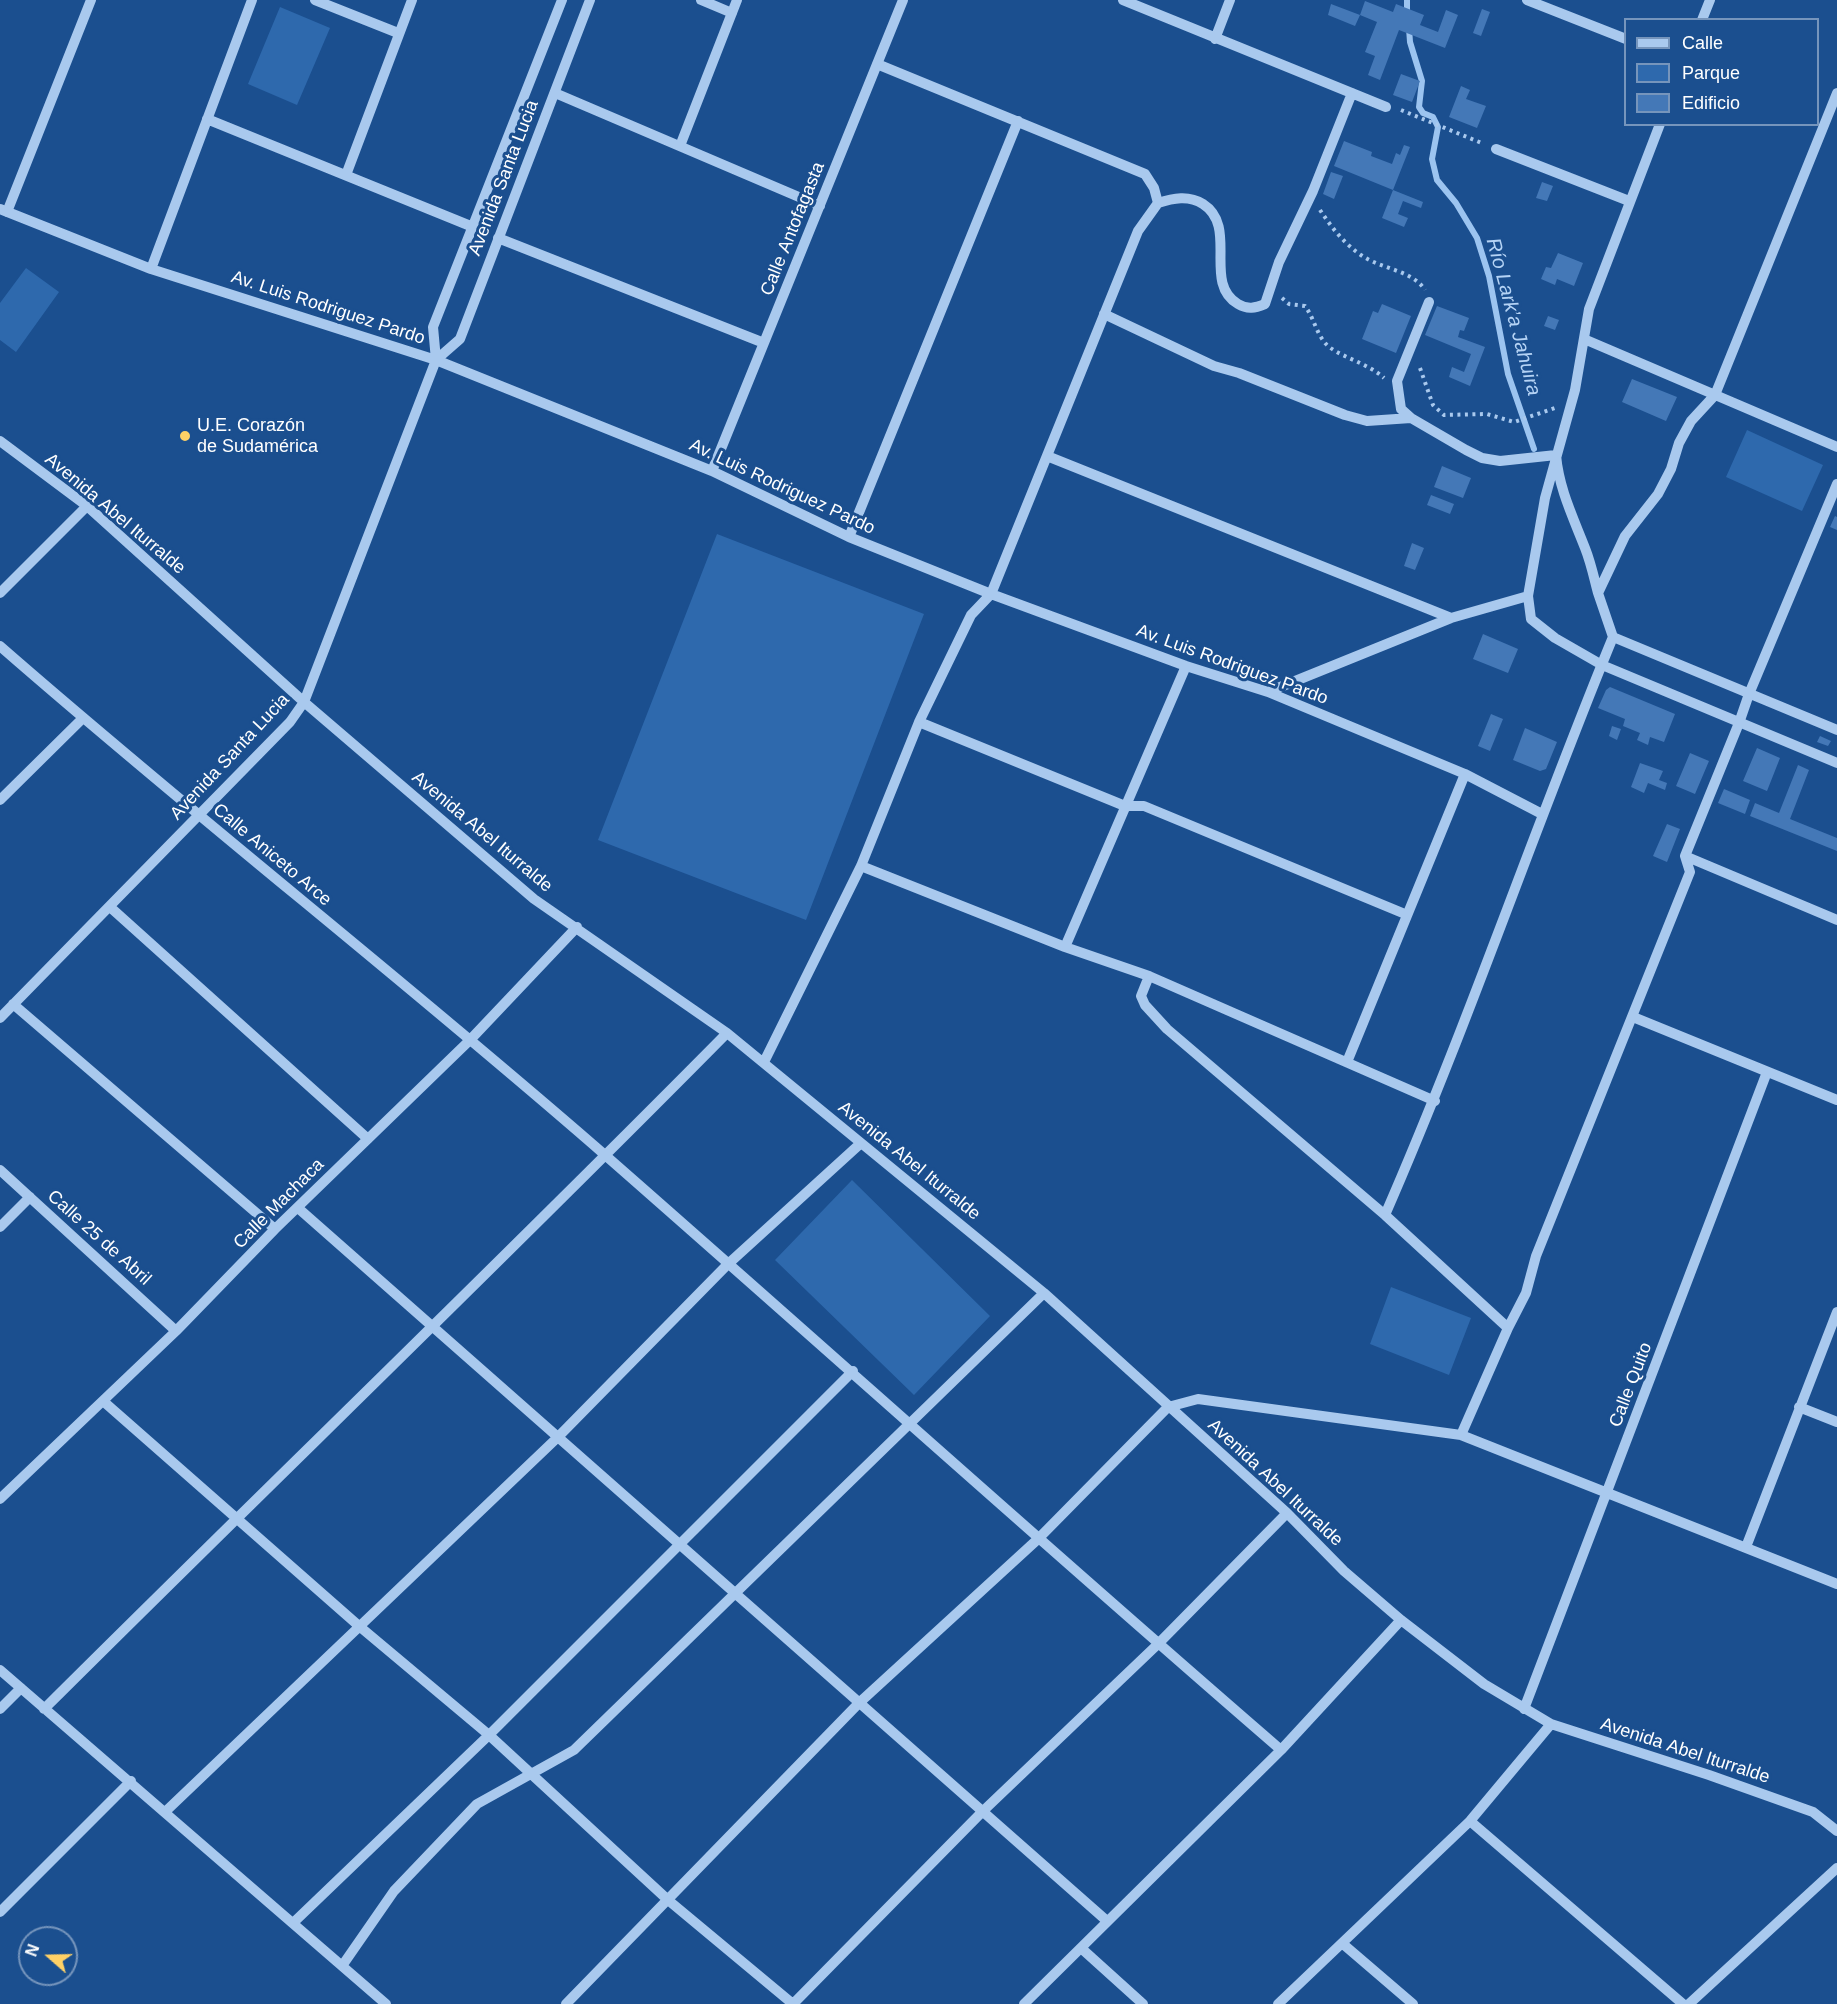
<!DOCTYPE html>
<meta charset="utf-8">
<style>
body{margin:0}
#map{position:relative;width:1837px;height:2004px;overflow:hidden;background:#1b4f8f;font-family:Helvetica,sans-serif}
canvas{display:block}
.legend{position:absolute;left:1624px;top:18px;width:195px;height:108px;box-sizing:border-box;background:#1b4f8f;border:2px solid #7695bc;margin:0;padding:8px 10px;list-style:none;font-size:18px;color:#fff}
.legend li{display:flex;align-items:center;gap:12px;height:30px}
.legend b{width:30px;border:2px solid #7695bc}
.north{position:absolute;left:18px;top:1926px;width:60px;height:60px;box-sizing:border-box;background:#1b4f8f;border:2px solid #7695bc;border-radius:50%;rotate:290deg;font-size:16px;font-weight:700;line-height:24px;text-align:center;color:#fff}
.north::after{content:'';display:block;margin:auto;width:21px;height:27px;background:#ffd166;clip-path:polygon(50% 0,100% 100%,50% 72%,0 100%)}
</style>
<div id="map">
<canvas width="1837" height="2004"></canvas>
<ul class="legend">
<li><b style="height:8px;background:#a9c9ee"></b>Calle</li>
<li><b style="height:16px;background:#2e69ad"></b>Parque</li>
<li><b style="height:16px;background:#4478b7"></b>Edificio</li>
</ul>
<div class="north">N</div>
</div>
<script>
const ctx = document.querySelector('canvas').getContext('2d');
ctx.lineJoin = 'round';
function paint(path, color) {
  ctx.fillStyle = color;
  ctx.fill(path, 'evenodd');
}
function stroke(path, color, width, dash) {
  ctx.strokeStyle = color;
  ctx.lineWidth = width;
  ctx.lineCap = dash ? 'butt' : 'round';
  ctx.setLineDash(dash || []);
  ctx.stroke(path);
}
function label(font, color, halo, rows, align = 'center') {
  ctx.font = font + ' Helvetica,sans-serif';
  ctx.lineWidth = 6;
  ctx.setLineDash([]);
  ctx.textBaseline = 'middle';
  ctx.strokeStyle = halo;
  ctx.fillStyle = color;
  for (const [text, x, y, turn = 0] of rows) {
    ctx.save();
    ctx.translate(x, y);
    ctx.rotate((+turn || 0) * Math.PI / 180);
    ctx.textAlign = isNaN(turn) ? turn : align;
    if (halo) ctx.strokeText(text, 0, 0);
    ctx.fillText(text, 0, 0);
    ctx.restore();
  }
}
const green = new Path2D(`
 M280,7L330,28L297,105L248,84Z
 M26,268L59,292L16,352L0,340V303Z
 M1747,430L1823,465L1802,511L1726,477Z
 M717,534L924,614L806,920L598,840Z
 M852,1180L990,1316L914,1395L775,1260Z
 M1391,1287L1471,1318L1449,1375L1370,1344Z`);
const stream = new Path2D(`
 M1407,0V14
 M1409,28L1410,42L1422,81L1419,107L1423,113L1433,117L1438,127L1432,159L1437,180L1456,203L1477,238L1489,276L1508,374L1534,449`);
const building = new Path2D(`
 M1365,1L1393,12L1396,4L1424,15L1420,25L1438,32L1446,10L1458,15L1445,48L1399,30L1380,80L1368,75L1375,56L1365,52L1377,22L1360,15L1355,26L1328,15L1331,4L1360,15Z
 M1482,9L1490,12L1481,36L1473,33Z
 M1401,74L1420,81L1412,102L1393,95Z
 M1461,86L1470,90L1466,99L1486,106L1477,128L1449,117Z
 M1344,141L1372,152L1371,156L1392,164L1396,153L1400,155L1404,145L1410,147L1393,190L1334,166Z
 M1331,172L1343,176L1334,199L1323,194Z
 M1542,182L1553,186L1547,201L1536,198Z
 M1393,190L1423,202L1421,208L1403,201L1398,214L1408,218L1404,227L1382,218Z
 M1558,253L1583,263L1574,286L1557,279L1555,285L1541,279L1546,267L1551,268Z
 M1382,304L1411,316L1396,353L1362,339L1373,311L1378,313Z
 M1437,306L1469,318L1464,331L1460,330L1458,337L1485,347L1470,386L1449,377L1452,367L1464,372L1471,354L1425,335Z
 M1548,316L1559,320L1555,330L1544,326Z
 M1632,379L1677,397L1666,421L1622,402Z
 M1442,466L1471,478L1463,498L1434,487Z
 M1431,495L1454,504L1450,514L1427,505Z
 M1835,516L1837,517V530L1830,527Z
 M1412,543L1424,548L1415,570L1404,566Z
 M1483,634L1518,649L1508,673L1473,659Z
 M1610,687L1675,714L1664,742L1650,737L1648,745L1637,740L1640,733L1623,726L1625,719L1598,708L1606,690Z
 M1491,714L1503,719L1490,751L1478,746Z
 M1612,726L1621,729L1617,740L1609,736Z
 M1525,728L1557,742L1546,769L1540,771L1513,760Z
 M1820,736L1831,741L1828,746L1817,742Z
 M1757,748L1780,758L1767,791L1743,781Z
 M1690,753L1709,761L1695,794L1676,786Z
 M1640,763L1663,771L1659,780L1667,783L1665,790L1648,783L1644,793L1631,787Z
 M1798,765L1809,770L1790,819L1837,838V851L1750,816L1755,803L1779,813Z
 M1724,789L1750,800L1745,814L1718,803Z
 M1667,824L1680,829L1667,862L1653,856Z`);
const path = new Path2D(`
 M1401,110L1484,144
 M1320,210C1332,228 1345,245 1364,257C1383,269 1413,271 1425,290
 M1282,298L1289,304L1305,306C1314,318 1316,333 1326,344C1337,356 1368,363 1384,378
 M1420,368L1433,405L1444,415L1487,414L1514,422L1555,408`);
const minor = new Path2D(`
 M315,0L398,33
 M701,0L732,13
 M1123,0L1386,107
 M1527,0L1626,39
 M1702,20L1710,0
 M1215,39L1230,0
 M877,64L1145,174L1154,188L1158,203C1173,198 1189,195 1203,204C1239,227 1202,283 1238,304C1248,310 1255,308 1265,304L1279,262L1313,191L1352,93
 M555,93L820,206
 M207,119L473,227
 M680,146L737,0
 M1496,149L1629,201
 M346,175L412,0
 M0,209L151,269L436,360L712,471L849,537L991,594L1186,666L1268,692L1465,774L1542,814
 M7,212L91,0
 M498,238L764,343
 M151,269L252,0
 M1104,314L1214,366L1239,373L1345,415L1367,421L1411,418L1466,450L1482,458L1500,461L1556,455C1559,489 1573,517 1585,548C1591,563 1594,578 1598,593
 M1584,339L1837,447
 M436,360L433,327L562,0
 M1411,418L1401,409L1397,381L1429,302
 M0,441L87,506L304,702L534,899L727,1033L1044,1293L1287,1513L1344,1571L1401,1620L1484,1684L1551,1724L1709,1775L1813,1812L1837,1831
 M1047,456L1451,618
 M712,471L903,0
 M849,537L1018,121
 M0,593L87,506
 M1528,596L1531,619L1555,638L1602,665L1837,763
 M1613,637L1837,730
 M0,646C199,820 407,982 605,1155C831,1353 1054,1554 1281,1750
 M1268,692L1451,618L1528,596L1545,498L1575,390L1589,309L1660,124
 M919,722L1125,806H1144L1405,914
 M0,800L83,718
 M1685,856L1837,920
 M861,866L1065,947L1149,976L1435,1101
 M110,907L368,1139
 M1065,947L1186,666
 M1149,976L1141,996L1145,1005L1167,1029L1385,1215L1508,1328
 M13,1004L275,1229
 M1633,1017L1837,1100
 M0,1018L290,722L304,702L436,360L460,339L590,0
 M764,1062L861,866L919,722L971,615L991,594L1138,231L1158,203
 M1347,1062L1465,774
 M0,1170L176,1331
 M298,1208L1107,1921
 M1385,1215C1468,1025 1534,829 1613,637L1598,593L1625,536L1658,494L1671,469L1679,443L1691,421L1715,395L1837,93
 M0,1227L30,1197
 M103,1401L359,1626L489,1735L668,1900L793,2004
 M1799,1407L1837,1422
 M1461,1435L1508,1328L1526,1293L1536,1256L1690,872L1685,856L1739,723L1749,694L1837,484
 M0,1499L176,1331L275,1229L470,1040L577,927
 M1746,1547L1837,1312
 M0,1670L386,2004
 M0,1709L21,1688
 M44,1709C271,1483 502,1261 727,1033
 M1524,1709L1767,1072
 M165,1812L558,1437L727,1265L861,1143
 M1470,1821L1683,2004
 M0,1912L131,1781
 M293,1923L489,1735L853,1371
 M1343,1944L1413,2004
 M1081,1948L1143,2004
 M342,1966L394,1891L477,1804L574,1750L1044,1293
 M566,2004L859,1703L1038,1539L1168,1407L1198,1399L1461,1435L1837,1584
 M793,2004L982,1812L1158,1644L1287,1513
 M1024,2004L1281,1750L1401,1620
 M1278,2004L1470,1821L1551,1724
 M1689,2004L1837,1868`);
const markers = [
 [185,436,6,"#ffd166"]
];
const streetNames = [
 ["Avenida Santa Lucia",504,178,-69],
 ["Calle Antofagasta",793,229,-68],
 ["Av. Luis Rodriguez Pardo",328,308,18],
 ["Av. Luis Rodriguez Pardo",782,487,25],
 ["Avenida Abel Iturralde",115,514,40],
 ["Av. Luis Rodriguez Pardo",1232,665,20],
 ["Avenida Santa Lucia",230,757,-47],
 ["Avenida Abel Iturralde",482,832,40],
 ["Calle Aniceto Arce",272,855,40],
 ["Avenida Abel Iturralde",909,1161,39],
 ["Calle Machaca",279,1204,-45],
 ["Calle 25 de Abril",99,1238,42],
 ["Calle Quito",1631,1385,-69],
 ["Avenida Abel Iturralde",1275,1483,43],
 ["Avenida Abel Iturralde",1685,1751,18]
];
const poiNames = [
 ["U.E. Corazón",197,426],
 ["de Sudamérica",197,447]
];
const waterNames = [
 ["Río Lark’a Jahuira",1513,317,75]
];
paint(green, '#2e69ad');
stroke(stream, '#9cc4f0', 6);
paint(building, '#4478b7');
stroke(path, '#a9c9ee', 4, [3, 4.5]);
stroke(minor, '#a9c9ee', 10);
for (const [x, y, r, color] of markers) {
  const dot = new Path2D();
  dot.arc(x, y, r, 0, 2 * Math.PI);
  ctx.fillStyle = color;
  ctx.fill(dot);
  stroke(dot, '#1b4f8f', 2);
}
label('18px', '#fff', '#1b4f8f', streetNames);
label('18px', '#fff', '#1b4f8f', poiNames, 'left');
label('italic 20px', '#b5d3f5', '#1b4f8f', waterNames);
</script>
